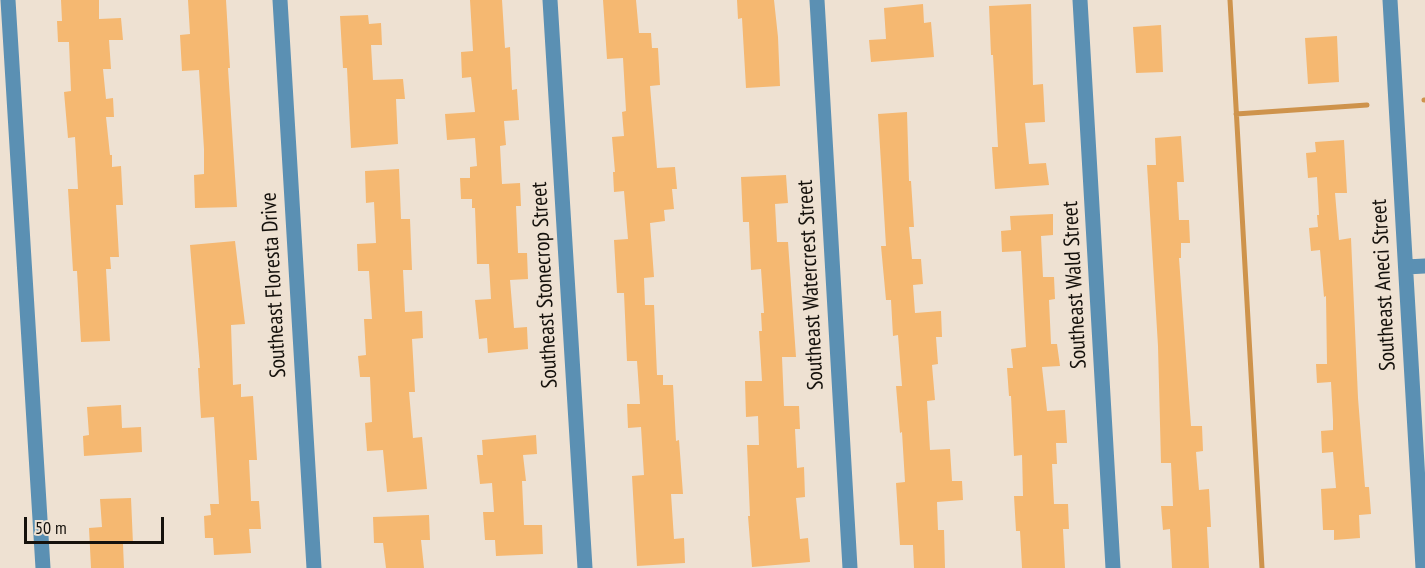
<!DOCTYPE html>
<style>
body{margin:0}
#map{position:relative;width:1425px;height:568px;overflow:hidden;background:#eee1d2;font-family:"PT Sans Narrow",sans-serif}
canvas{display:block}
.scale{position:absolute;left:24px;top:517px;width:140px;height:27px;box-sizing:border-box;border:3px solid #15110c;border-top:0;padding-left:8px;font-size:18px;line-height:21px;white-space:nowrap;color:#15110c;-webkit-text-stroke:4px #eee1d2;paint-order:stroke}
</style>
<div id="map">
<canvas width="1425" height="568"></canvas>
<div class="scale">50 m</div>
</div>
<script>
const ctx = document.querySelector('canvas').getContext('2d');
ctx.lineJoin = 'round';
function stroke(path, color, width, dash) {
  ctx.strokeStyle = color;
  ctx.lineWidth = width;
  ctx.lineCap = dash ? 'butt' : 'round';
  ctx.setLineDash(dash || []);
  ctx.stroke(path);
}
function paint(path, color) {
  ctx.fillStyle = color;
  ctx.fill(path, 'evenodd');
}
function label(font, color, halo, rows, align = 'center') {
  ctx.font = font + ' "PT Sans Narrow",sans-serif';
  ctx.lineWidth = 4.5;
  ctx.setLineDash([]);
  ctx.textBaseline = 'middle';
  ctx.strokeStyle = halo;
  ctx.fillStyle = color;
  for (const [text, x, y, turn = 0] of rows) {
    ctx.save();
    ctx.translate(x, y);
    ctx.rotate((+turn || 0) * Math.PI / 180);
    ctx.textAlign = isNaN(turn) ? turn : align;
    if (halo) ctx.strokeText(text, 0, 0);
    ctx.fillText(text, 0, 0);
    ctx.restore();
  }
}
const stream = new Path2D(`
 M1230,0L1262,568
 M1424,100H1425
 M1236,114L1367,105`);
const building = new Path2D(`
 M61,0H99V19L121,18L123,40H109L111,69H103L106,99L113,98L114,117H106L110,155H112V167L121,166L123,205H116L119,257H110L111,269H106L110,341L81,342L77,271H73L68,189H78L75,137L68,138L64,92L71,91L69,42H58L57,21H62Z
 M188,0H226L230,68H228L237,207L195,208L194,175L204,174V149L199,70L182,71L180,35L190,34Z
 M470,0H502L505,48L510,47L512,90L517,89L519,120L504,121L506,145L500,146L502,184L520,183L521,206H516L518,253H527L528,279L510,280L514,328L527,327L528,349L488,353L487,338L479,339L475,300L491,299L489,264H477L475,208H472V199H461L460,178H470V167L477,166L475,138L447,140L445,114L475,112L471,77L462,78L461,52L473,51Z
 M603,0H636L639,33H651L652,48H658L660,85L650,86L657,168L675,167L677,189H672L674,209L664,210L665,221L650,223L654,277L644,278L645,305H654L657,375H663V385H673L676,441L679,440L683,494H671L674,539L684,538L685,563L637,566L632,476L644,475L641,427L628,428L627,404H640L637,361H627L624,293H617L614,240L628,239L624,191L614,192L613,172H615L612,137L624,136L622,112L626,111L623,58L607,59Z
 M737,0H774L778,37L780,86L746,88L742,18L738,19Z
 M923,4L924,23L931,22L934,57L871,62L869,40L886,39L884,8Z
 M1031,4L1033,85L1043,84L1045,122L1025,123L1029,164L1046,163L1049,185L995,189L992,147H998L993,55H991L989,6Z
 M368,15L369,24L381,23L382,45H371L373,80L403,79L405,99H396L398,144L351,148L347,68H343L340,16Z
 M1161,25L1163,72L1136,73L1133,27Z
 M1337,36L1339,82L1308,84L1305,38Z
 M907,112L909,181H911L914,227H909L912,259H921L923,284L913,285L915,313L941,311L942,337H936L938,364L932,365L935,400L927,401L930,450L950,449L952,481H962L963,500L937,502L938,530H944L945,568H914L913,545H900L896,483L905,482L902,432L900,433L896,386H902L898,335L893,336L891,300H886L881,246H886L878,114Z
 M1181,136L1184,182H1177L1179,220H1189L1190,243H1181V258H1179L1191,426H1202L1203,451L1196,452L1199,490L1209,489L1211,527H1207L1209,568H1172L1170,529L1163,530L1161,506H1173L1171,463H1161L1158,346L1147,165H1156L1155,138Z
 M1344,140L1347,193H1335L1339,240L1351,238L1358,398L1365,487H1369L1371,514L1359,515L1360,538L1334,540V530H1323L1321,489L1336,488L1333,452L1322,453L1321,431L1333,430V420L1331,382L1317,383L1316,364H1327L1326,296L1324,297L1320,250L1311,251L1309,228L1318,227L1317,215H1319L1317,177L1308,178L1306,153L1316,152L1315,142Z
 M399,169L401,219H410L412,270H403L405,312L422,311L423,338L412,339L415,392H409L413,438L422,437L427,489L387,492L383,450L367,451L365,423L372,422L370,377H360L358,356L366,355L364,319H372L369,271H358L357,244L376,243L374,202L366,203L365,171Z
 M786,175L788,203L775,204L777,242H788L796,357H782L784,406H799L800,429H795L797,468L804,467L805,497L796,498L800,539L808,538L810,562L752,567L748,516H750L747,445H759L758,416L746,417L745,381H762L759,331H762L761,313H764L761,269L751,270L749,222H743L741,177Z
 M1053,214V235L1041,236L1043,277H1054L1055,299L1049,300L1051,344H1057L1060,366L1042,367L1047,411L1065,410L1067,443H1056L1057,464H1052L1054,504H1068L1069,529H1063L1065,568H1022L1020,531H1016L1014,496H1023L1022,455L1014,456L1011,396H1009L1007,368H1013L1011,349L1026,347L1021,251L1002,252L1001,231L1011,230L1010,216Z
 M235,241L245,324L231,325L233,385L241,384V397L253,396L257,460H249L251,501H259L261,529H249L251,553L214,555L213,538H205L204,516L211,515L210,504H219L214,417L201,418L198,368H200L190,245Z
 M121,405L122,428L141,427L142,452L84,456L83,436L89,435L87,407Z
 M536,435L537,454L523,455L526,481H522L524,525H542L543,554L496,556L495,540H485L483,512H494L492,483L480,484L477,455H483L482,440Z
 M131,498L133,544H123L124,568H91L89,528L102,527L100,499Z
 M429,515L430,540H421L424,568H386L383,543H374L373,517Z`);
const minor = new Path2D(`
 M8,0L43,568
 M280,0L314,568
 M550,0L585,568
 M817,0L850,568
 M1080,0L1113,568
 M1390,0L1423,568
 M1406,267L1425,266`);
const streetNames = [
 ["Southeast Floresta Drive",274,285,-93],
 ["Southeast Stonecrop Street",545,285,-93],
 ["Southeast Watercrest Street",811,285,-93],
 ["Southeast Wald Street",1075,285,-93],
 ["Southeast Aneci Street",1384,285,-93]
];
stroke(stream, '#ce934c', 5);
paint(building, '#f5b871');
stroke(minor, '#5b90b3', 15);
label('22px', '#15110c', '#eee1d2', streetNames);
</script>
